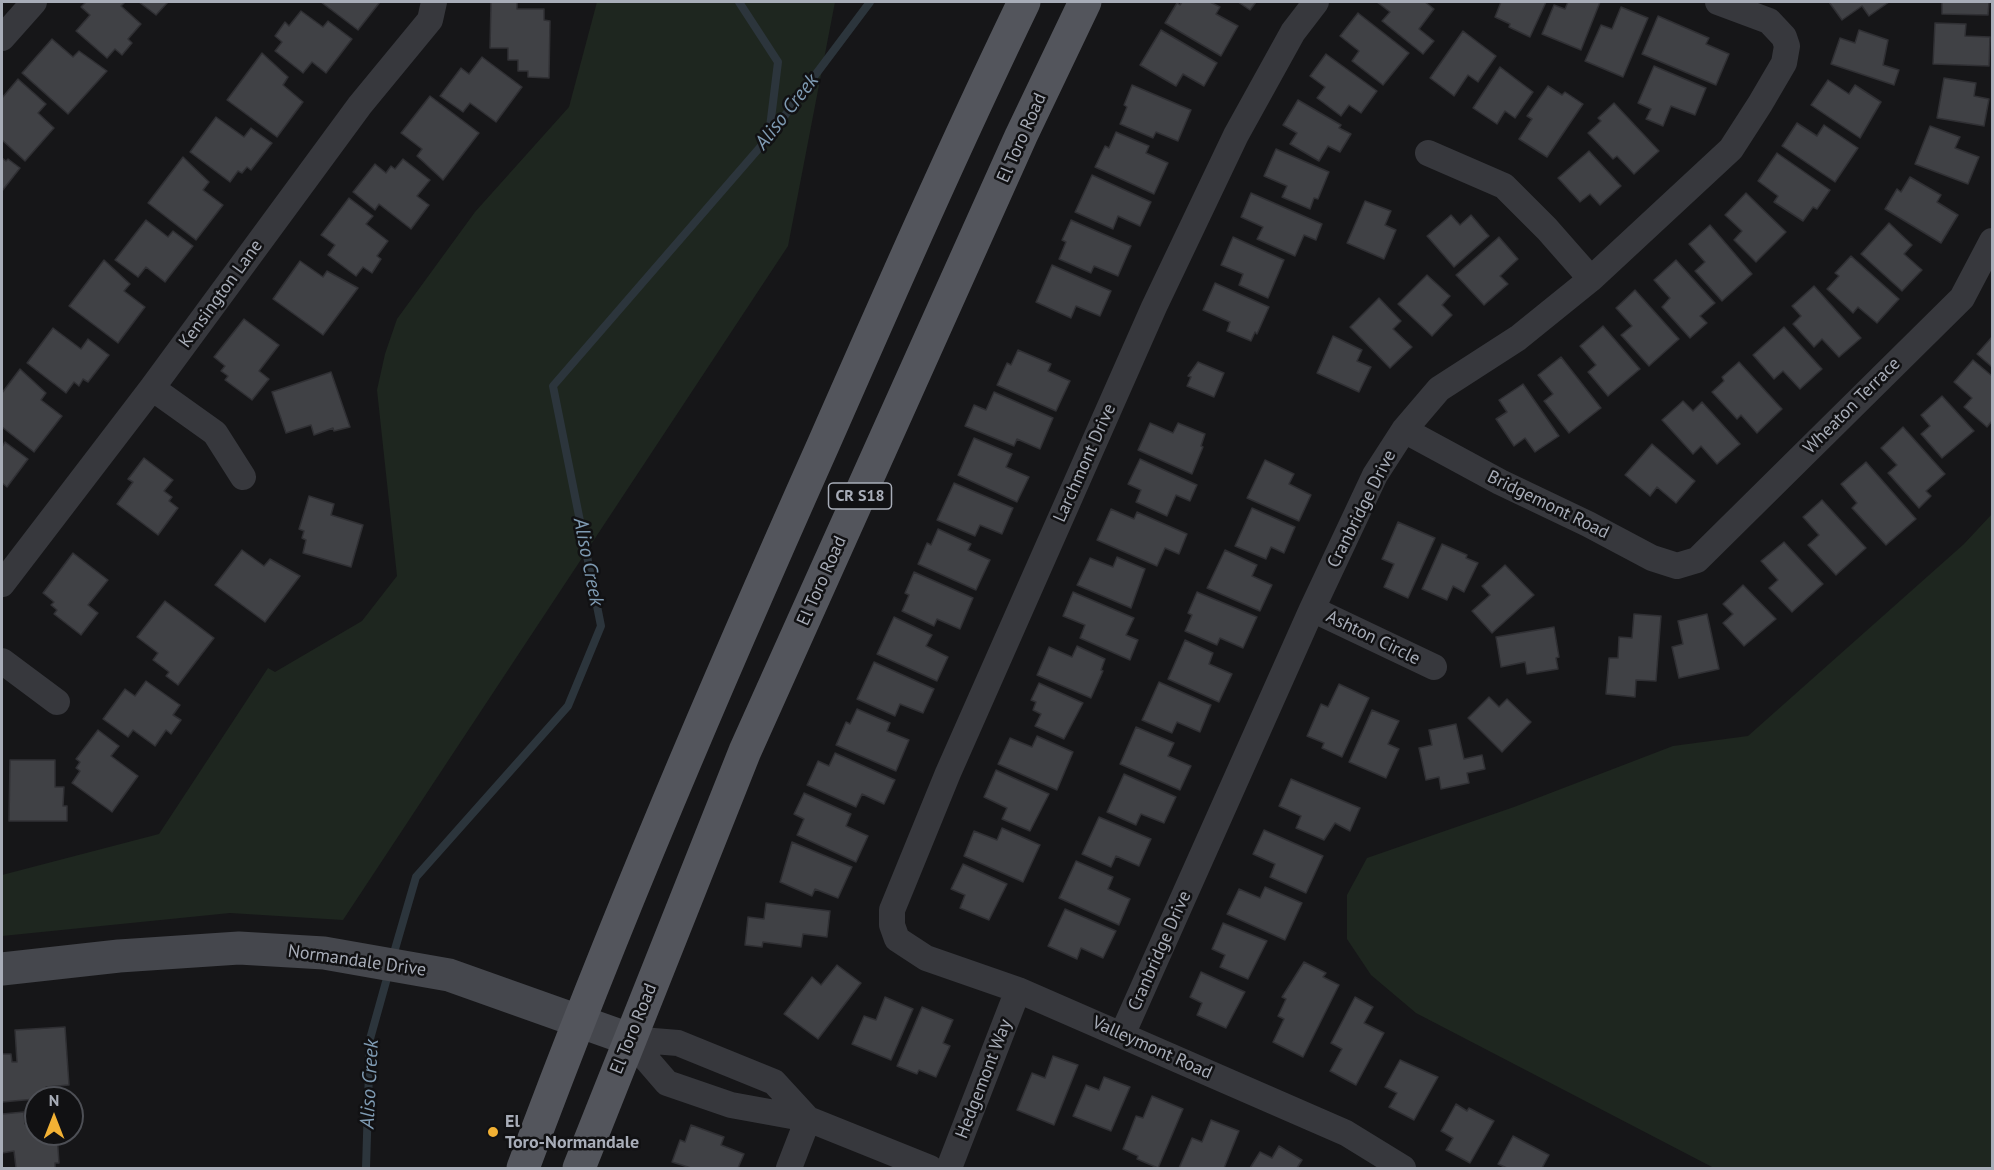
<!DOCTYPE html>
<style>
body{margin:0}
#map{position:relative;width:1994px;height:1170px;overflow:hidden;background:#161618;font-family:"PT Sans",sans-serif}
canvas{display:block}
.frame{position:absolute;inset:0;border:3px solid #a8adb8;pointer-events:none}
.north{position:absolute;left:24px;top:1086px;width:60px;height:60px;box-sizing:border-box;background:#111113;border:2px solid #4d4f55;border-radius:50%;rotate:0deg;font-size:16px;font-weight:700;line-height:24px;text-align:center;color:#a8adb8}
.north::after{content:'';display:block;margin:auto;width:21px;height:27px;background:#f2b134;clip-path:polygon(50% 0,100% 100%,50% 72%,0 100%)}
</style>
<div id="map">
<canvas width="1994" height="1170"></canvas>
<div class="frame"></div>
<div class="north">N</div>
</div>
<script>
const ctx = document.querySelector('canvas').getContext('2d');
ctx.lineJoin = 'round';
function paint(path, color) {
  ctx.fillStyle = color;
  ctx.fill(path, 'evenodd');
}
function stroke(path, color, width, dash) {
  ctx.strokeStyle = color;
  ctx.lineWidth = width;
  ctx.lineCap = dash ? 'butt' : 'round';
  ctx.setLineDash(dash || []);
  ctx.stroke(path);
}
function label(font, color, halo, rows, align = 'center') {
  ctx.font = font + ' "PT Sans",sans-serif';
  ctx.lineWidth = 5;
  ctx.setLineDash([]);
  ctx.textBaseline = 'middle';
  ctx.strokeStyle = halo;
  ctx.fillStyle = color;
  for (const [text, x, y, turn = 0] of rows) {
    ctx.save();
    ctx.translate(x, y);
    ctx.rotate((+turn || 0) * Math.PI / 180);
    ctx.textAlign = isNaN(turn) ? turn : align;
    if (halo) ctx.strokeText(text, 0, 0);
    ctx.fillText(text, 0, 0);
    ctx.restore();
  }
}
const green = new Path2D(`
 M597,2H835L788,246L343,920L230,913L2,936V875L159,834L268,668L275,672L362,621L397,576L377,390L385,354L397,319L475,212L569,107Z
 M1992,514V1168H1714L1416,1013L1371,975L1347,939V895L1367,858L1514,807L1673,746L1748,736L1964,544Z`);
const stream = new Path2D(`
 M739,2L778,62L769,135
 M393,956L416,877L568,706L601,626L553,386L768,138L870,2
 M366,1168L370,1039L389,971`);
const building = new Path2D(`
 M86,2H125L121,6L141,24L128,39L132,43L122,55L115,49L107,58L76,31L90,15L81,7Z
 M139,2H168L156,15Z
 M321,2H380L358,30Z
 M491,2H517V9H544V20L550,21L549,78L528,77V71H518V60H508V48H490Z
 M1182,2H1210L1220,7L1216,14L1238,26L1221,56L1165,23L1177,3L1180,5Z
 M1238,2H1256L1250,10Z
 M1377,2H1425L1434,9L1419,29L1434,41L1423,54L1382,21L1390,12Z
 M1501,2H1546L1530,37L1509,27L1510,24L1495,17Z
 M1568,2H1600L1581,50L1542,34L1554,5L1565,9Z
 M1829,2H1889L1869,16L1862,6L1842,20Z
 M1942,2H1989L1988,15L1942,14Z
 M1621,7L1648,18L1623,77L1585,61L1601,25L1612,29Z
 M301,11L323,27L328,21L352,39L326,73L312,62L303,73L275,51L282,42L275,36L285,22L289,26Z
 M1358,13L1409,53L1383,85L1352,61L1359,51L1340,36Z
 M1658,16L1709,38L1706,44L1729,54L1716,85L1642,54Z
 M1935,23L1966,24L1965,36L1990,37L1989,66L1933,64Z
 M1161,30L1217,63L1204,86L1183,74L1176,86L1140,65Z
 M1859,30L1888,40L1883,65L1899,70L1894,85L1831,64L1840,38L1855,43Z
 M1463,31L1496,56L1478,82L1468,75L1454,96L1430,78Z
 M52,39L73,57L79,51L107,71L68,114L22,73Z
 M262,53L288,77L283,85L303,102L277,137L227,100Z
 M1326,54L1377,91L1361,113L1349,105L1341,116L1317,98L1325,87L1310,76Z
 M482,57L522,87L496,122L470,103L463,112L440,96L461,68L469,74Z
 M1654,66L1706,88L1695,115L1671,106L1663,126L1646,119L1651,109L1638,103Z
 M1500,67L1533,92L1515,118L1505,111L1497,124L1473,108Z
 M1944,78L1976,83L1974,96L1989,99L1984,126L1937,118Z
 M18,79L46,104L38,113L54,128L25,161L2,140V98Z
 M1828,80L1849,94L1855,85L1881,102L1860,138L1811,105Z
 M1132,85L1191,110L1178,141L1156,132L1153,138L1120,124L1127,107L1124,105Z
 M1548,86L1562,95L1565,92L1583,104L1547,157L1519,139L1532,119L1527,116Z
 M430,96L479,133L443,180L417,156L422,149L401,133Z
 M1298,100L1341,125L1339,128L1351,134L1340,152L1328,146L1319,161L1290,144L1297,133L1283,125Z
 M1614,103L1659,151L1634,174L1617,156L1613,159L1588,133L1601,121L1598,118Z
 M216,117L244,137L251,128L272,143L251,170L247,167L242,173L238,171L230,182L190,152Z
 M1797,123L1817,136L1824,125L1858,148L1835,182L1782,146Z
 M1930,126L1960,137L1955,148L1979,157L1968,184L1915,164Z
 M1116,132L1149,146L1146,153L1168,163L1154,194L1095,167L1105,146L1109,148Z
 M1276,149L1329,172L1318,199L1314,198L1310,209L1282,197L1287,186L1264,176Z
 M1589,151L1621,186L1600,205L1590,194L1580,202L1558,178Z
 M1777,153L1830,190L1817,209L1813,207L1803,221L1774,202L1778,196L1758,181Z
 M183,157L209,182L203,190L223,205L196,240L148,203Z
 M2,158L6,161L8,159L20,168L2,191Z
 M403,159L430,180L417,196L429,205L411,229L379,204L375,210L353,192L375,164L386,173L391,166L395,169Z
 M1092,175L1151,202L1140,226L1118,216L1113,229L1075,212Z
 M1910,177L1941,195L1937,202L1958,215L1941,243L1885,209L1897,189L1901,192Z
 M1251,193L1322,224L1316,240L1304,235L1295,256L1257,239L1263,227L1241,217Z
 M1746,193L1786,232L1756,262L1734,240L1742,231L1725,215Z
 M349,198L373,216L366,224L388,241L377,256L381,259L372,273L363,267L356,276L328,255L335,245L321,235Z
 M1365,201L1391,211L1385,225L1396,230L1384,259L1347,243Z
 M1451,215L1460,225L1471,215L1489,236L1454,267L1427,236Z
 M146,220L168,237L173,231L193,246L165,282L146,267L138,277L115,260Z
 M1071,220L1131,246L1118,276L1094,266L1091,273L1059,259L1066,242L1062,240Z
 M1889,223L1912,245L1904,254L1922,270L1902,291L1861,254Z
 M1710,225L1752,274L1722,301L1695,271L1705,262L1689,244Z
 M1233,237L1284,260L1268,298L1239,285L1243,274L1221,265Z
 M1499,237L1518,259L1500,276L1508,284L1484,305L1456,275Z
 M1851,256L1899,299L1877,323L1858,307L1853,313L1827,289L1839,276L1835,273Z
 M104,260L130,284L124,291L145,307L118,343L69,306Z
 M1676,260L1715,303L1700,316L1707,323L1690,338L1662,307L1670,298L1654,280Z
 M300,261L323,277L327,271L358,288L323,335L273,299Z
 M1052,265L1111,291L1100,316L1076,306L1071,318L1036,302Z
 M1427,275L1450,296L1442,305L1452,315L1432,336L1398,304Z
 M1215,283L1269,307L1257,334L1255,332L1251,341L1227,331L1230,322L1203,310Z
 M1814,286L1861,338L1839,357L1822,339L1814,347L1793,324L1801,316L1792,306Z
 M1635,290L1679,339L1649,366L1621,335L1632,326L1616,308Z
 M1379,298L1401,321L1393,329L1412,347L1390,368L1350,327Z
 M244,319L279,345L259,371L269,379L252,400L225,380L228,376L221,371L225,366L214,357Z
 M1603,326L1640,369L1608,396L1588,372L1596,365L1580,346Z
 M1784,327L1822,369L1800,389L1783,371L1774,379L1753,355Z
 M53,328L81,349L88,339L109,355L88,382L83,379L79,386L74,382L66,393L27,363Z
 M1333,336L1362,350L1357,361L1371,367L1359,392L1317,373Z
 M1992,337V367L1977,354Z
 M1018,350L1051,364L1048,371L1070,381L1056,411L997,385L1007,363L1011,365Z
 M1561,357L1601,408L1569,433L1544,401L1553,394L1538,375Z
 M1973,360L1992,376V421L1987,427L1964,407L1972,398L1954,382Z
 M1198,362L1224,373L1214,397L1187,386L1191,377L1188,376Z
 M1739,362L1782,409L1757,433L1741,415L1737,419L1712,392L1724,381L1722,377Z
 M20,369L46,393L41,400L62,416L34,452L2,427V393Z
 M331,372L350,427L334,431L333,428L314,435L311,425L286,433L272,392Z
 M1523,384L1559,436L1535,452L1525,438L1514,446L1496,419L1507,412L1499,400Z
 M994,392L1053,418L1040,449L1017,439L1014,446L965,426L974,405L986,410Z
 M1942,396L1974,431L1942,458L1921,434L1930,426L1921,415Z
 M1683,401L1693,411L1702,402L1740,444L1717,464L1701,446L1693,454L1662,420Z
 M1150,423L1173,433L1178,423L1205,434L1201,446L1203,447L1192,474L1138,450Z
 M1903,427L1945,474L1926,491L1931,496L1919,508L1888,473L1897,465L1881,448Z
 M974,438L1012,454L1006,467L1029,477L1017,502L958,475Z
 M5,442L28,459L7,487L2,483V447Z
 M1652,444L1695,481L1676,503L1657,487L1650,496L1625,475Z
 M144,458L173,480L164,491L172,497L169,501L178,508L158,535L117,504L133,482L128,479Z
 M1140,459L1197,485L1190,501L1176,495L1167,516L1136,502L1141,490L1128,484Z
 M1265,460L1294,474L1289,484L1311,495L1299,521L1247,498Z
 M1866,462L1916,519L1886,545L1852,508L1857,503L1841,484Z
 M954,483L1013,508L1002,534L980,525L975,536L937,520Z
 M309,496L334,504L331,515L363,525L351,567L303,553L306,540L302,538L304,531L299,529Z
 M1822,500L1866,548L1836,575L1808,545L1819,535L1803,517Z
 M1252,508L1295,527L1284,553L1271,547L1266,559L1235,546Z
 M1111,509L1134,519L1137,512L1187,534L1179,554L1165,548L1157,566L1097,540Z
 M1398,522L1435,538L1408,598L1384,587L1394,564L1382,559Z
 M938,529L971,544L968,550L990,560L976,590L918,564L927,543L931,545Z
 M1784,542L1823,584L1792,612L1769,588L1778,580L1761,561Z
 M1442,544L1467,555L1466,558L1478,563L1464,592L1453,586L1447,600L1422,589Z
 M242,550L264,566L270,559L300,576L265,622L215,585Z
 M1225,550L1257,565L1252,576L1272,585L1260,611L1207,588Z
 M73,553L108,580L88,605L98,613L81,635L54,614L57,610L51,605L54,602L43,593Z
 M1117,557L1145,569L1131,608L1077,585L1090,558L1113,567Z
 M1505,565L1534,595L1492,633L1472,611L1490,595L1482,586Z
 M914,572L973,598L960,629L937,619L934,626L902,611L909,595L905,593Z
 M1743,585L1776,619L1744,646L1723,623L1733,614L1723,604Z
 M1073,592L1134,618L1126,635L1138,640L1130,660L1080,638L1085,625L1063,616Z
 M1197,592L1257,617L1243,648L1220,638L1217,645L1185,631L1192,615L1188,613Z
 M165,601L214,638L178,685L166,676L169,672L153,660L158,653L137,637Z
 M1634,614L1661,616L1656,681L1636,680L1635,697L1606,694L1609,658H1618L1619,637L1632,638Z
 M1707,614L1719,669L1679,678L1672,647L1683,644L1678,621Z
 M894,617L932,635L926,646L948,657L937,681L877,654Z
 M1554,627L1559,657L1556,658L1558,669L1527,674L1525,662L1501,667L1496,637Z
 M1185,640L1213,653L1209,664L1232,674L1219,702L1168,679Z
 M1077,646L1105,659L1101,670L1103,671L1091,698L1037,675L1049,647L1072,657Z
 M874,662L934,689L923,713L900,704L895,716L857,699Z
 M146,681L180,705L173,715L181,720L171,734L166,730L155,746L133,730L128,737L103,719L125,689L135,696Z
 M1159,682L1211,705L1200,732L1177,722L1172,733L1142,720Z
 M1039,683L1083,703L1064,739L1035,726L1041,714L1033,710L1036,702L1031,700Z
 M1339,684L1369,698L1342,757L1322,748L1324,743L1307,736L1321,704L1328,707Z
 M1489,697L1499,707L1507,699L1531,722L1502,752L1468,718Z
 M857,709L890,723L887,731L909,740L896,771L836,745L846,722L850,724Z
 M1372,710L1399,721L1388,744L1399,749L1386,778L1349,762Z
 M1456,724L1464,759L1482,755L1485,769L1467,773L1469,783L1441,789L1439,777L1426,780L1419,748L1432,745L1429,730Z
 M1136,727L1174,743L1168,756L1191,766L1180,790L1120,764Z
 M98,730L119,746L111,756L138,776L112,812L72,783L80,771L76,768L80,762L76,759Z
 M1037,736L1073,752L1057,790L998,764L1010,738L1032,747Z
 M835,753L895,780L884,804L862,794L856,807L807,785L818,761L829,766Z
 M10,760H55V787H64L63,806H67V821H9Z
 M996,770L1049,794L1030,831L1002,819L1007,808L984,797Z
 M1124,774L1176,797L1164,823L1141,814L1136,825L1107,812Z
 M1291,779L1360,808L1350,831L1335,823L1324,840L1296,828L1301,816L1279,806Z
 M804,793L851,814L846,826L868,836L856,862L797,835L804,819L794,814Z
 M1099,817L1151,839L1139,866L1116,856L1111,867L1082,854Z
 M1002,828L1040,845L1023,882L964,856L974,831L997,840Z
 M1264,830L1323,856L1306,893L1270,877L1275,864L1253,854Z
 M792,842L852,867L838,898L815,889L812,896L780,882Z
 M1076,861L1113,877L1108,889L1130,899L1119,925L1059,898Z
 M963,864L1007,884L989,920L960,908L965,895L951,889Z
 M1265,887L1302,903L1285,940L1227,914L1239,889L1260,898Z
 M766,903L830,911L827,937L803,934L801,947L763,942L762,947L745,945L748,917L764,919Z
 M1065,909L1116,931L1103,958L1081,948L1077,959L1048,946Z
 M1223,923L1267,941L1248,979L1220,967L1225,955L1212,949Z
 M1304,962L1326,973L1323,977L1339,985L1303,1057L1273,1042L1284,1019L1278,1016L1286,999L1282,997Z
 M837,965L861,983L818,1039L784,1014L812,977L821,985Z
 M1201,972L1245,992L1226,1028L1197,1015L1202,1003L1190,997Z
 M885,997L913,1009L891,1060L852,1044L864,1016L876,1020Z
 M1355,997L1373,1007L1364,1023L1384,1033L1356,1085L1330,1071L1342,1049L1331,1043Z
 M922,1007L953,1020L943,1043L950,1046L936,1077L919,1070L917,1074L897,1066Z
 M65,1027L69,1085L46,1087L47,1098L2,1102V1054H11L12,1062H17L15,1030Z
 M1053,1056L1078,1065L1054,1125L1017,1110L1032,1073L1045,1078Z
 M1400,1060L1438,1077L1414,1120L1389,1107L1397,1093L1385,1087Z
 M1104,1077L1130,1087L1111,1131L1073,1116L1086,1085L1099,1090Z
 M1152,1096L1183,1109L1158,1168L1137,1159L1138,1156L1123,1149L1136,1116L1143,1118Z
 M1456,1104L1467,1111L1469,1108L1494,1121L1470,1163L1446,1150L1453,1138L1441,1131Z
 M24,1112L25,1124L36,1123V1134H57L59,1163H55V1168H16L14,1151L2,1153V1114Z
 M1211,1120L1239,1131L1224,1168H1179L1192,1138L1202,1142Z
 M691,1125L724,1137L721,1145L744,1154L738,1168H691L672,1162L680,1140L685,1142Z
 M1513,1136L1549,1155L1542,1168H1507L1498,1164Z
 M1279,1146L1302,1160L1297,1168H1250L1260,1152L1272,1158Z`);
const street = new Path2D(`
 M1316,2L1293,32L1236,135L1154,307L948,773L892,910V925L897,939L926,958L1018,990L1346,1133L1403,1168
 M2,38L34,2
 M1428,153L1504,186L1547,229L1591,279
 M152,388L215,433L243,477
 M1404,430L1500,482L1588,524L1652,558L1677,566L1697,560L1962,298L1992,241
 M2,584L152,388L360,105L430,20L434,2
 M1312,609L1434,667
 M2,661L57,702
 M1122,1035L1312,609L1375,475L1404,430L1439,389L1518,338L1591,279L1731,149L1760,104L1784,63L1787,46L1784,37L1769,21L1718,2
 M629,1039L667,1083L731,1105L808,1119L930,1168
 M629,1039L678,1043L774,1082L808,1119
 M789,1168L808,1119
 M949,1168L1018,990`);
const secondary = new Path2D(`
 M2,969L119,956L239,948L324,953L449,975L629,1039`);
const primary = new Path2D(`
 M523,1168C614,923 717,683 824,443C889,295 954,147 1024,2
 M579,1168L745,751L1021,136L1085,2`);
const markers = [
 [493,1132,6,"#f2b134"]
];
const shields = [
 [860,496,63]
];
const shieldNames = [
 ["CR S18",860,496]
];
const streetNames = [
 ["El Toro Road",1022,138,-66],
 ["Kensington Lane",221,294,-54],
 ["Wheaton Terrace",1852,406,-45],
 ["Larchmont Drive",1085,463,-66],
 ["Bridgemont Road",1548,505,26],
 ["Cranbridge Drive",1362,509,-63],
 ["El Toro Road",822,581,-66],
 ["Ashton Circle",1373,638,26],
 ["Cranbridge Drive",1160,951,-66],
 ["Normandale Drive",357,961,8],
 ["El Toro Road",634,1029,-68],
 ["Valleymont Road",1152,1048,24],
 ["Hedgemont Way",984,1079,-69]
];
const poiNames = [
 ["El",505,1122],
 ["Toro-Normandale",505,1143]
];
const waterNames = [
 ["Aliso Creek",787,112,-52],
 ["Aliso Creek",588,562,79],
 ["Aliso Creek",370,1084,-87]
];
paint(green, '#1e261f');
stroke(stream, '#2c353c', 8);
paint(building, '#404145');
stroke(building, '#303034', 1.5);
stroke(street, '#37383d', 26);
stroke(secondary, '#45474d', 33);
stroke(primary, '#53555c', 33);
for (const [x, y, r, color] of markers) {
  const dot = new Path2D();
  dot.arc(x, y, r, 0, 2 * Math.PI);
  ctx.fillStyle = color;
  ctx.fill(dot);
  stroke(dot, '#111113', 2);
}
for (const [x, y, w] of shields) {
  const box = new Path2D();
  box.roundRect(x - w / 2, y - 13, w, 26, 4.5);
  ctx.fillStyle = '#111113';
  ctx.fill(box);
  stroke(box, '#a8adb8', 1.5);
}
label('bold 16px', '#a8adb8', null, shieldNames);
label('18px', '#a8adb8', '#111113', streetNames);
label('bold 18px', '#a8adb8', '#111113', poiNames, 'left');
label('italic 20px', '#7f9bb3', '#111113', waterNames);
</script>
